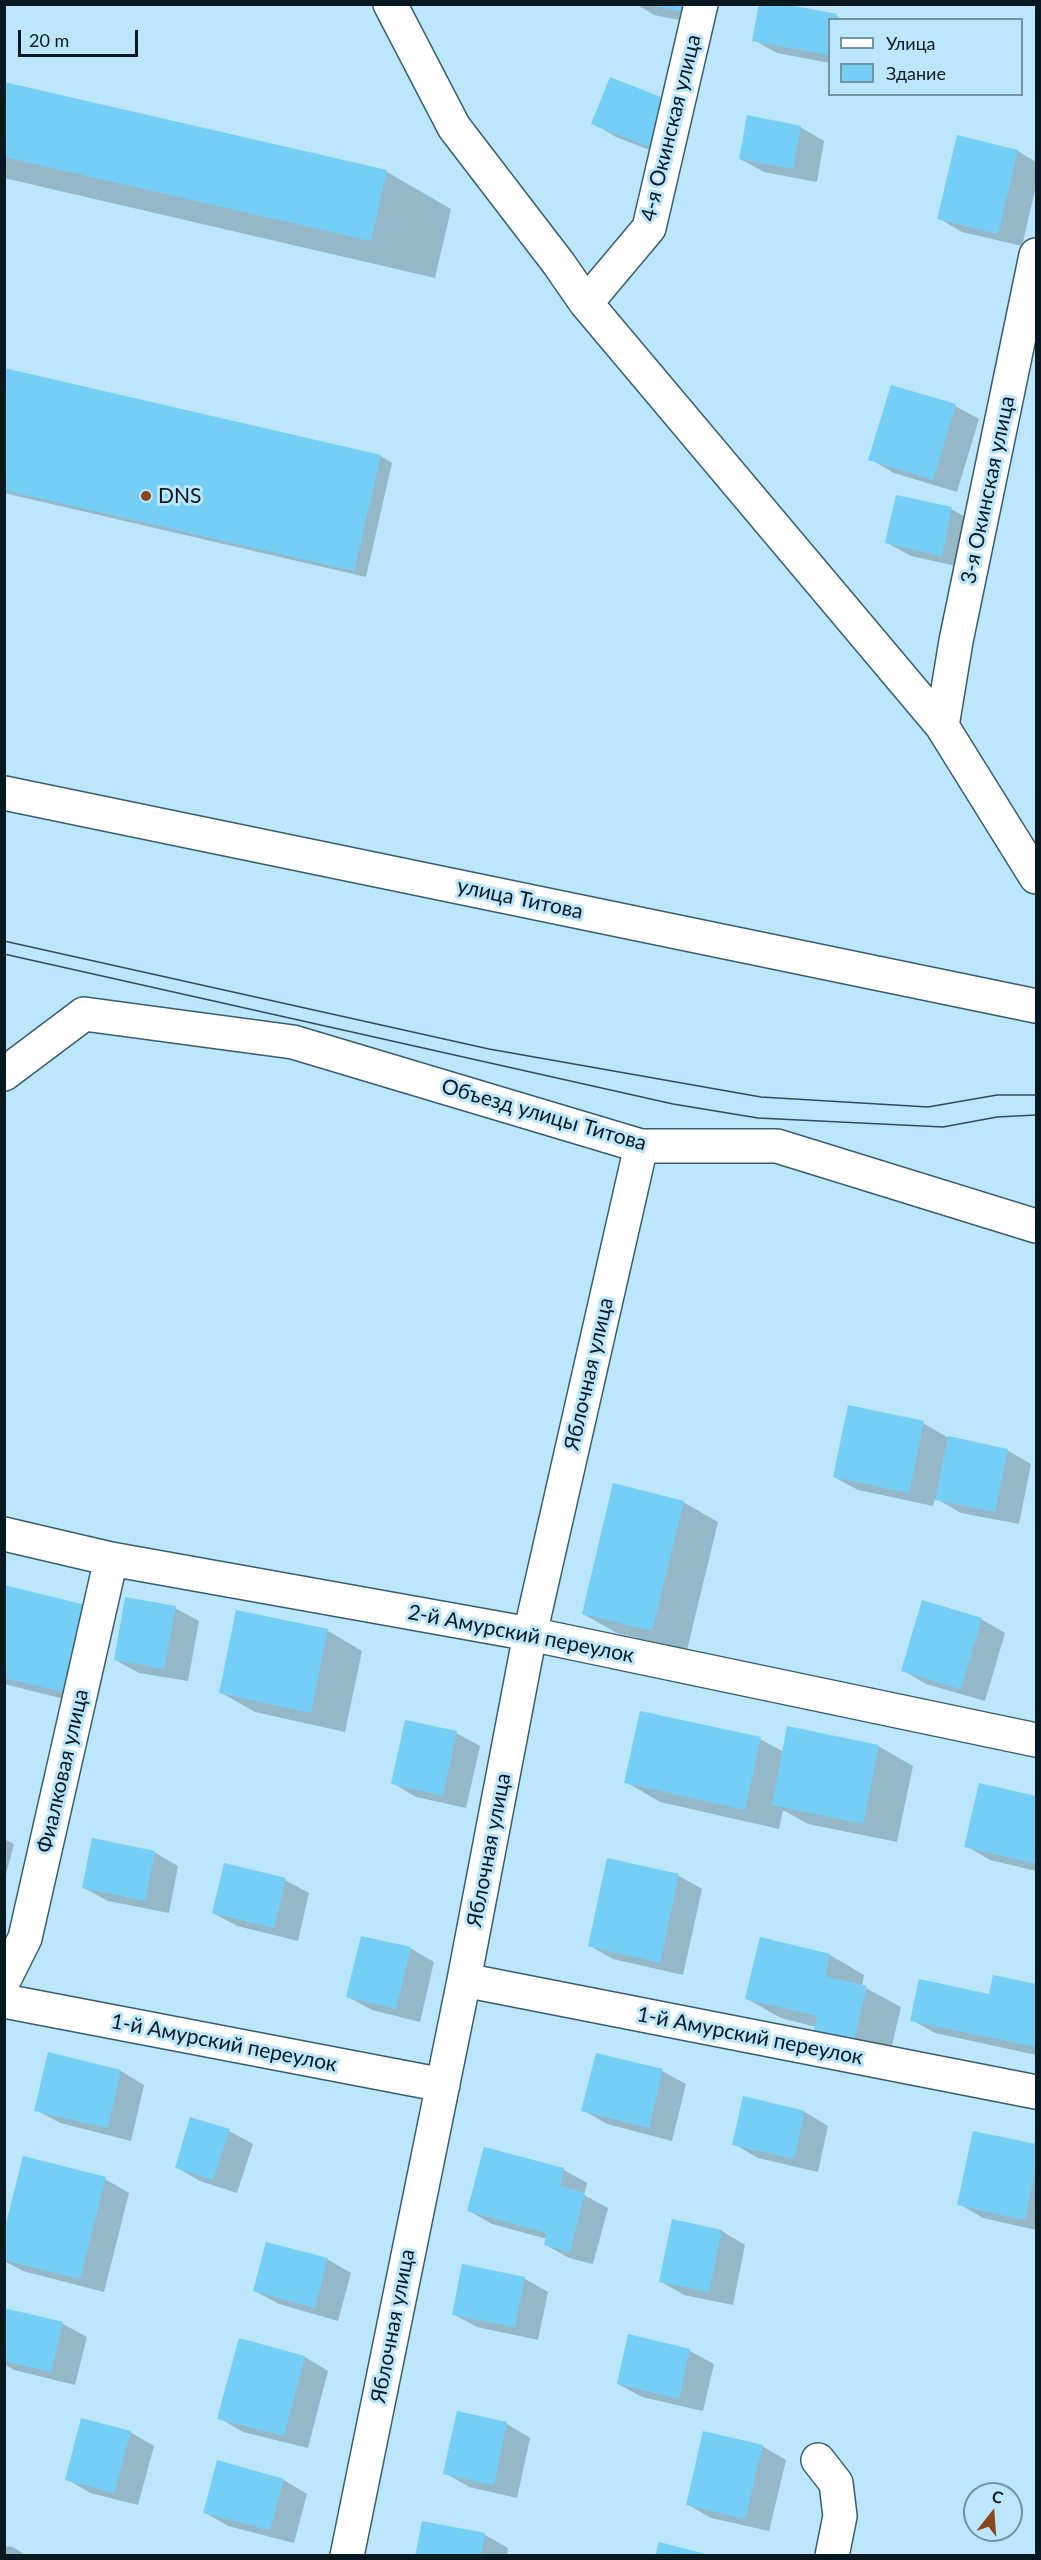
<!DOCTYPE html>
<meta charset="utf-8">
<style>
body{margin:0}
#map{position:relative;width:1041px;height:2560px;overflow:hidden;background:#bbe6fb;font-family:Lato,sans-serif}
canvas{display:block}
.frame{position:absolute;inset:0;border:6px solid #081820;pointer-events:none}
.legend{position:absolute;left:828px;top:18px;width:195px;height:78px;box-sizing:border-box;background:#bbe6fb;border:2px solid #7394a3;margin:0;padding:8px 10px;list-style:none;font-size:18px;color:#081820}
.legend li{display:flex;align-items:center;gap:12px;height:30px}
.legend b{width:30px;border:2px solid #7394a3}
.north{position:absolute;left:963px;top:2482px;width:60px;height:60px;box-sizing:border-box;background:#bbe6fb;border:2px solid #7394a3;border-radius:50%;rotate:17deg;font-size:16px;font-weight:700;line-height:24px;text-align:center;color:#081820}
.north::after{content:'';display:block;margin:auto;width:21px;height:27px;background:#8b461d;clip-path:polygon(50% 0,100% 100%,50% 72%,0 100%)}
.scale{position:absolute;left:18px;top:30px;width:120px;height:27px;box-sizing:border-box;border:3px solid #081820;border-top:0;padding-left:8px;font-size:18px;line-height:21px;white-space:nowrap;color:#081820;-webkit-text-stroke:4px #bbe6fb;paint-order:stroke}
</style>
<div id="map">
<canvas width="1041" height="2560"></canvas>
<div class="frame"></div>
<ul class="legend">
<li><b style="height:8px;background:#fff"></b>Улица</li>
<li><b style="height:16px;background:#74cef6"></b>Здание</li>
</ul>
<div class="north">С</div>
<div class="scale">20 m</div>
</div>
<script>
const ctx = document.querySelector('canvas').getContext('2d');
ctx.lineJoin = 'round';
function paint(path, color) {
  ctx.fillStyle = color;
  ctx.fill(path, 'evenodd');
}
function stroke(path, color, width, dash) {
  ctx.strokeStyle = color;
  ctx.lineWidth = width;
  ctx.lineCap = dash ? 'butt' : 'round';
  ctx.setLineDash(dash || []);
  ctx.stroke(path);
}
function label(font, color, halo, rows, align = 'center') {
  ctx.font = font + ' Lato,sans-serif';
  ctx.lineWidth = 6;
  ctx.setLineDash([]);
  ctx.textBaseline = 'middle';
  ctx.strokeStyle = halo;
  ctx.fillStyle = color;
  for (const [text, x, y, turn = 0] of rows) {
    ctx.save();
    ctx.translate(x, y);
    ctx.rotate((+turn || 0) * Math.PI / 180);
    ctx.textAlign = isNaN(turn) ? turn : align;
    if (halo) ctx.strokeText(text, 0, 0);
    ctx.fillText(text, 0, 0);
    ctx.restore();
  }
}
const shadow = new Path2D(`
 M636,4H719L714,27L654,15Z
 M836,16L843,20H830V63L777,53L754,40Z
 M611,79L673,159L616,137L593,123Z
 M4,83L387,172L451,209L435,278L4,178Z
 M800,127L824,141L817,182L764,172L740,159Z
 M958,137L1018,151L1036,162V186L1022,246L962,232L938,218Z
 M4,370L381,456L392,463L366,577L4,493Z
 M955,406L979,419L957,492L894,473L870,459Z
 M951,509L975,522L965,568L911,556L887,543Z
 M923,1423L947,1437L1007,1450L1031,1464L1019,1524L961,1513L935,1498L933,1506L858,1490L834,1477Z
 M683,1502L718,1522L687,1650L617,1633L583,1614Z
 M4,1586L88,1705L4,1684Z
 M175,1608L199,1621L188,1681L139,1673L115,1660Z
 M981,1619L1005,1633L985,1701L926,1684L902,1670Z
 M328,1631L362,1651L345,1732L255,1712L220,1692Z
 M456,1733L480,1746L466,1808L416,1797L393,1783Z
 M760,1739L784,1752L878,1746L913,1766L897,1842L808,1824L783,1810L779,1829L660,1802L626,1782Z
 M980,1785L1036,1798V1871L990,1860L966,1846Z
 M4,1839L14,1844L4,1882Z
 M154,1852L178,1866L169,1913L108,1901L84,1888Z
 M679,1876L702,1889L683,1975L613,1959L590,1946Z
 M285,1880L309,1893L298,1941L237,1926L213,1913Z
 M762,1939L830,1955L864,1975L862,1986L901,2007L888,2062L816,2027L781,2018L747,1999Z
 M410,1948L434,1962L420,2022L372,2010L348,1997Z
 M994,1977L1036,1986V2055L935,2033L912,2020L990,1996Z
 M121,2071L144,2085L131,2141L60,2123L36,2110Z
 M662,2071L686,2084L672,2141L607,2124L583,2110Z
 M805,2112L828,2126L818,2172L758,2158L734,2144Z
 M229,2131L253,2144L237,2193L200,2181L176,2167Z
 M974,2133L1036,2146V2230L983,2218L959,2204Z
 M485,2149L564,2170L587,2183L584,2195L608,2208L593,2264L569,2258L546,2245L547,2239L492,2224L469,2211Z
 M105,2179L129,2193L104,2292L23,2271L4,2261V2237Z
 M722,2231L745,2245L733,2305L684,2295L660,2281Z
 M327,2259L351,2273L338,2321L279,2304L255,2291Z
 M525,2279L548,2292L538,2340L477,2327L453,2314Z
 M4,2310L63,2324L87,2337L75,2385L14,2370L4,2364Z
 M629,2336L690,2351L714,2364L703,2411L642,2397L618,2384Z
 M240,2340L305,2357L328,2371L308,2448L243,2432L219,2418Z
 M507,2424L530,2438L517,2498L469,2487L445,2473Z
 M130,2432L154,2446L138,2505L90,2493L67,2479Z
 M762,2446L786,2460L769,2531L711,2518L687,2504Z
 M284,2480L307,2494L294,2543L228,2526L204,2512Z
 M485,2535L508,2548L507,2556H417Z
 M4,2546L13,2547L27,2556H4Z`);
const building = new Path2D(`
 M647,4H693L691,14Z
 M759,4H784L837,14L836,20H830L829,55L752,41Z
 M610,77L668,100L649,147L591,124Z
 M4,82L387,170L371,241L4,157Z
 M747,115L801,126L793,169L739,159Z
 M957,135L1018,150L998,234L937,219Z
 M4,368L381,455L354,571L4,490Z
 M891,385L956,404L933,480L868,460Z
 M896,495L952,507L942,556L885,543Z
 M848,1405L924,1421L909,1493L833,1477Z
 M948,1436L1008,1449L995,1512L935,1500Z
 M613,1483L684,1501L652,1631L582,1614Z
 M4,1585L86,1605L64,1692L4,1678Z
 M125,1597L176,1606L164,1669L114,1660Z
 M922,1600L982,1618L961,1689L901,1671Z
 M236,1610L328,1629L311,1713L219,1693Z
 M640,1711L761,1737L745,1810L624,1783Z
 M405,1720L457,1731L443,1796L391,1784Z
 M787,1726L879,1745L863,1824L772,1805Z
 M979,1783L1036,1796V1864L964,1847Z
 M92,1838L155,1851L145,1901L82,1888Z
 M607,1858L679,1874L660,1963L588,1946Z
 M224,1863L286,1878L274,1928L212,1913Z
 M361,1936L411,1947L396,2009L346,1997Z
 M760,1937L830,1954L825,1976L867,1986L853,2043L813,2034L817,2016L745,1999Z
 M993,1975L1036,1984V2047L910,2021L919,1979L989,1994Z
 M48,2052L121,2070L108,2128L34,2111Z
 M596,2053L663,2069L649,2128L581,2111Z
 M743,2096L805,2111L794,2159L732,2145Z
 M190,2117L230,2129L213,2180L175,2168Z
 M973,2131L1036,2144V2165L1025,2220L957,2205Z
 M484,2147L564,2168L560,2186L585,2193L570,2252L544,2245L547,2233L467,2211Z
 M23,2156L106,2177L80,2279L4,2260V2231Z
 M672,2219L722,2230L709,2292L659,2282Z
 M266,2242L328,2258L315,2308L253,2291Z
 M462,2264L525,2277L515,2327L452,2315Z
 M4,2308L63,2322L51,2372L4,2361Z
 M628,2334L690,2349L679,2399L617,2384Z
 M239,2338L305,2356L284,2436L217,2419Z
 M457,2411L507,2422L494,2485L443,2474Z
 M81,2418L131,2431L114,2493L65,2480Z
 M703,2431L763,2445L745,2519L686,2505Z
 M217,2460L284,2479L270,2530L203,2513Z
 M422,2521L485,2533L481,2556H415Z
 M659,2542L710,2555V2556H655Z`);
const minor = new Path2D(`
 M390,4L454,127L559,264L586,303L942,726L1036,877
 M586,303L649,228L701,4
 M942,726L956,641L1036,255
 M4,793L1036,1006
 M4,1074L84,1014L293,1042L641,1146H777L1036,1226
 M4,1534L111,1559L530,1634L1036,1740
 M4,1980L25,1938L111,1559
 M464,1980L1036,2092
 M4,2001L443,2085
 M818,2460L836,2483L840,2516L832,2556
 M347,2556L464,1980L530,1634L641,1146`);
const tram = new Path2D(`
 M4,941L489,1049L761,1097L928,1107L997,1095H1036
 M4,954L673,1104L758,1118L943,1127L997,1117L1036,1115`);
const markers = [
 [146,496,6,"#8b461d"]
];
const streetNames = [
 ["4-я Окинская улица",671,128,-76],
 ["3-я Окинская улица",988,490,-78],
 ["улица Титова",520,899,12],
 ["Объезд улицы Титова",544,1115,16],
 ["Яблочная улица",589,1374,-77],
 ["2-й Амурский переулок",521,1634,11],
 ["Фиалковая улица",63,1771,-77],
 ["Яблочная улица",489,1850,-79],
 ["1-й Амурский переулок",750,2036,11],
 ["1-й Амурский переулок",224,2043,11],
 ["Яблочная улица",393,2326,-79]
];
const poiNames = [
 ["DNS",158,496]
];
paint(shadow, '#0003');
paint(building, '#74cef6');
stroke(minor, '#375e70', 36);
stroke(minor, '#fff', 33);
stroke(tram, '#354c58', 1.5);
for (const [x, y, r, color] of markers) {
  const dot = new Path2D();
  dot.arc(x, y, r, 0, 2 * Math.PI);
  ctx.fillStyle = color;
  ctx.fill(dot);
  stroke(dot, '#bbe6fb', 2);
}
label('21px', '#081820', '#bbe6fb', streetNames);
label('21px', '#081820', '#bbe6fb', poiNames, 'left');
</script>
